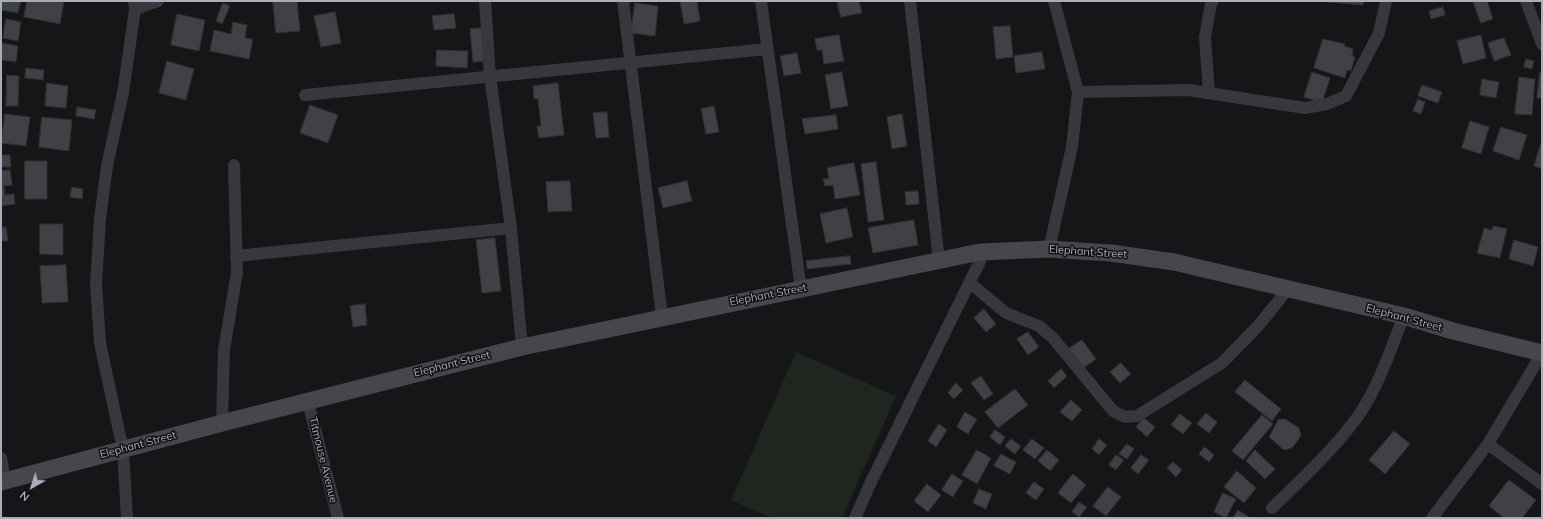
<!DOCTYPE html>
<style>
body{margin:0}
#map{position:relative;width:1543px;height:519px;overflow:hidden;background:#161618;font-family:Mulish,sans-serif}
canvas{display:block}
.frame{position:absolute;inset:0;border:2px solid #a8adb8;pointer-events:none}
.north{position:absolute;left:12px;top:467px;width:40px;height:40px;-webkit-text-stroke:3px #111113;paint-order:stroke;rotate:219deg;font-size:11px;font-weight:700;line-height:16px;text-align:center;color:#a8adb8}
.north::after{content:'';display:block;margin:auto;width:14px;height:18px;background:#a8adb8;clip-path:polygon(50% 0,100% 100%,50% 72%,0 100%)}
</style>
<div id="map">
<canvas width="1543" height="519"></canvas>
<div class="frame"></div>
<div class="north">N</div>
</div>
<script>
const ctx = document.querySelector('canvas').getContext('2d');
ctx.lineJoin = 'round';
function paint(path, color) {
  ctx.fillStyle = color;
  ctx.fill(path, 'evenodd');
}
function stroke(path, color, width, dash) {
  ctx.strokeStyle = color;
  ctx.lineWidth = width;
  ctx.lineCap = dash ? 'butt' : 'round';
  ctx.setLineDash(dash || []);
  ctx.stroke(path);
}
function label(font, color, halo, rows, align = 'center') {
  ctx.font = font + ' Mulish,sans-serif';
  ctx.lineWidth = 3;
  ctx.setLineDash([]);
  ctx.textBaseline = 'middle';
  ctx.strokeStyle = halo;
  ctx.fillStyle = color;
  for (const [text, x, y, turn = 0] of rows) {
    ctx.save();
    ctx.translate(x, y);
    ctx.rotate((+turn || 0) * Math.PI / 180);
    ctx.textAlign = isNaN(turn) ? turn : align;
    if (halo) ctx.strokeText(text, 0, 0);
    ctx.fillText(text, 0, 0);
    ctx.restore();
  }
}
const green = new Path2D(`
 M796,352L896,396L842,518H772L731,500Z`);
const building = new Path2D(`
 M1,1H21L18,13L1,10Z
 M27,1H64L60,24L24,17Z
 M273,1H297L300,31L276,33Z
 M697,1L700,21L684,24L680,2Z
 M837,1H859L862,13L841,17Z
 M1329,1H1364L1363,5L1329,2Z
 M1473,1H1487L1493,19L1481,23Z
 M223,3L230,6L222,24L216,21Z
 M635,3L658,6L655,36L631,33Z
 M1443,7L1445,15L1431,19L1429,11Z
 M335,12L341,43L321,47L314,16Z
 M177,14L205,20L199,51L171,45Z
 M454,14L456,28L434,30L432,16Z
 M6,19L21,22L18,41L3,38Z
 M233,22L247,25L245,38L253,39L249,59L210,51L214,30L231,34Z
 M1010,26L1013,57L996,59L993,27Z
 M482,28L485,61L473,62L470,29Z
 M839,35L844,61L824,64L822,50H817L815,39Z
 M1481,35L1486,58L1463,64L1457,41Z
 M1504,38L1511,55L1494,61L1488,43Z
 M1323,39L1345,44L1344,46L1353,49L1352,56L1355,57L1351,71L1347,70L1345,78L1314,68Z
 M1,43L18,46L16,62L1,60Z
 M437,50L468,51L467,68L436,66Z
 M1042,52L1045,69L1016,73L1014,56Z
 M797,53L801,73L784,76L780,56Z
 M1526,59L1534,61L1532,69L1524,67Z
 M167,61L194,69L186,100L159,93Z
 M26,68L44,70L43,80L25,78Z
 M842,72L848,106L831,109L825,75Z
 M1312,72L1330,78L1322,103L1304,97Z
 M1540,72H1542V98H1537Z
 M7,75L19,76L18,106H6Z
 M1519,77L1535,79L1532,115L1515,114Z
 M1482,79L1499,82L1496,98L1480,95Z
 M47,83L68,86L66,108L45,106Z
 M558,83L564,135L539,138L537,126H541L538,99H534L533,86Z
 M1422,85L1442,92L1438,103L1418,96Z
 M1418,99L1425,102L1421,114L1413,111Z
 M310,105L338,115L328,143L300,133Z
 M714,106L719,132L706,134L701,109Z
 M77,107L96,110L94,119L76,116Z
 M607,112L609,137L596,138L593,113Z
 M5,114L30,117L26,146L1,143Z
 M902,114L907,146L892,149L887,117Z
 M836,115L838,129L805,134L802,119Z
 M42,117L72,120L69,151L39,147Z
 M1470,121L1489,127L1481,154L1462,148Z
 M1501,127L1527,135L1519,160L1493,151Z
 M1541,144L1542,145V169L1534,166Z
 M1,155H10L11,167H1Z
 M25,161H47V199H25Z
 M876,162L884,220L868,222L861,164Z
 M854,163L860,195L835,199L833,185L825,186L823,179L829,178L827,168Z
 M10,170L12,185L4,186L5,195L14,194L15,204L1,206V171Z
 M570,181L572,211L548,212L546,182Z
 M687,181L692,201L663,208L658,188Z
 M72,187L83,189L82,199L70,197Z
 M918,191L919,204L906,205L905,192Z
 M847,208L853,237L826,243L820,214Z
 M914,220L918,245L873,253L868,228Z
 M40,224H63V255L40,254Z
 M1493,226L1507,229L1500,258L1477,253L1484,228L1492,230Z
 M6,227L8,241H1V228Z
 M495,238L501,291L482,293L476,240Z
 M1514,240L1538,247L1533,266L1509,259Z
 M850,256L851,264L807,269L806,261Z
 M66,265L68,302L42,303L40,266Z
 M365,304L367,325L353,327L350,306Z
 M984,309L996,324L986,332L974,318Z
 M1028,332L1039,347L1028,355L1017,339Z
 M1082,340L1096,359L1082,369L1068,349Z
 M1121,363L1131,374L1120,383L1110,372Z
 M1061,369L1067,376L1054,388L1048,381Z
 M981,376L993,394L984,400L971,383Z
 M1245,380L1281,409L1272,421L1235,392Z
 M956,383L963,390L954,399L948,393Z
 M1015,389L1028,405L998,428L985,412Z
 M1071,400L1082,410L1072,421L1060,412Z
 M965,412L977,419L968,434L957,427Z
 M1206,413L1217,422L1209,433L1197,424Z
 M1180,414L1192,423L1183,434L1171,425Z
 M1262,415L1273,424L1243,460L1232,451Z
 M1144,418L1155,427L1147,437L1136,427Z
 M1285,419L1299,428L1301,436L1292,448L1284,450L1269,437L1278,420Z
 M939,424L947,430L936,447L928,441Z
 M995,430L1005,437L1000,445L990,437Z
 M1394,431L1410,444L1385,474L1369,460Z
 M1011,439L1021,446L1015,454L1005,446Z
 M1032,439L1044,448L1035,459L1023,450Z
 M1099,439L1107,445L1099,455L1092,449Z
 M1127,444L1134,449L1127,459L1119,454Z
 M1205,447L1214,455L1209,462L1199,454Z
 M977,450L991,458L977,484L962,475Z
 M1047,450L1059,460L1050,471L1038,461Z
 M1255,450L1275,469L1265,479L1246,461Z
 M1001,454L1016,462L1010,474L994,466Z
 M1116,455L1124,460L1116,470L1109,465Z
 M1141,455L1149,460L1138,474L1131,468Z
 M1173,462L1182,470L1176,477L1167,468Z
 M1237,471L1256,488L1244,503L1224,487Z
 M952,474L963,481L953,497L942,490Z
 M1073,474L1086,485L1071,503L1058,493Z
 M1509,480L1536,500L1522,518H1504L1489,506Z
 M1034,482L1044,489L1036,500L1026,493Z
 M927,484L941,495L928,512L914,501Z
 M1108,487L1121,497L1106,516L1093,506Z
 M979,489L992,494L986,509L973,503Z
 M1223,493L1236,499L1226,518L1214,512Z
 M1079,502L1087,507L1079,517L1072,512Z
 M1238,510L1250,518H1233Z`);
const street = new Path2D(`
 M485,1L490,76L511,228L522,347
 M623,1L662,317
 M761,1L801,289
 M910,1L939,261
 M1526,1L1542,44
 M135,9L158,1
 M1078,92L1189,90L1305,108L1327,104L1346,96L1379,33L1386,1
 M1209,92L1205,37L1211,4L1213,1
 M305,95L767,49
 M1049,249L1072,147L1078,92L1054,1
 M236,256L511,228
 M970,283L1006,313L1039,326L1053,338L1113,411L1125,417L1137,416L1222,363L1258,326L1288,289
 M308,402L338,518
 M222,423L224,350L237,272L234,165
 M1488,444L1542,484
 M1,458L5,481
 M1272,508C1301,480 1332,451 1356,419C1378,389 1390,350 1404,316
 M127,518L123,450L100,343L96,284L100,219L107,166L123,93L135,9L134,1
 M855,518L870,484L985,251
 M1432,518L1488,444L1542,353`);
const secondary = new Path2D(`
 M1,482L222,423L522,347L980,252L1049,249L1111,253L1174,262L1404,316L1453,331L1542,353`);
const streetNames = [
 ["Elephant Street",1088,252,4],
 ["Elephant Street",768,295,-11],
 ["Elephant Street",1404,318,15],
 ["Elephant Street",452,364,-14],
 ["Elephant Street",138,445,-15],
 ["Titmouse Avenue",323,460,76]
];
paint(green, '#1e261f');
paint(building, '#404145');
stroke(building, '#303034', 1);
stroke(street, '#37383d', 12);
stroke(secondary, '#45474d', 17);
label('11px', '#a8adb8', '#111113', streetNames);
</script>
